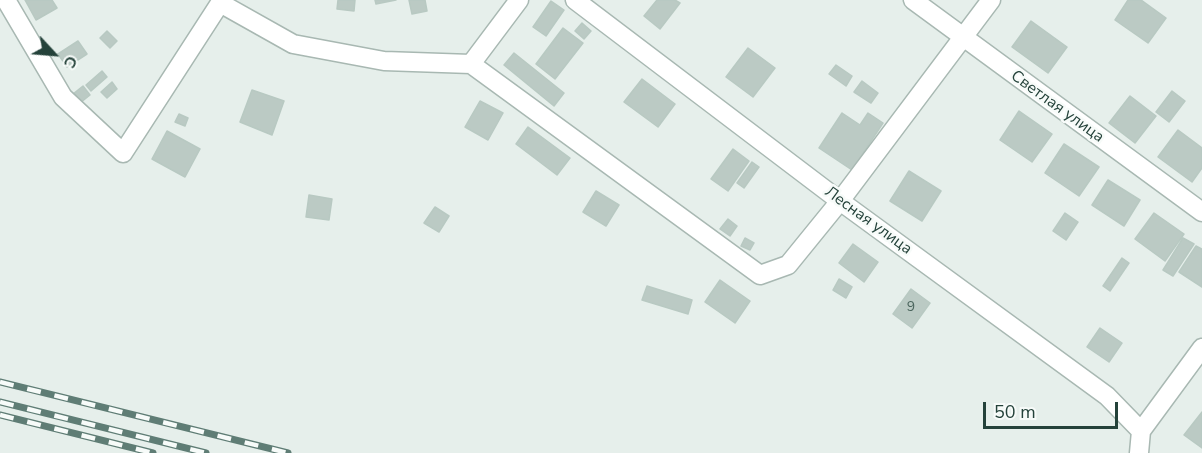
<!DOCTYPE html>
<meta charset="utf-8">
<style>
body{margin:0}
#map{position:relative;width:1202px;height:453px;overflow:hidden;background:#e6efeb;font-family:"Nunito Sans",sans-serif}
canvas{display:block}
.north{position:absolute;left:24px;top:24px;width:60px;height:60px;-webkit-text-stroke:4px #f7fbf9;paint-order:stroke;rotate:116deg;font-size:16px;font-weight:700;line-height:24px;text-align:center;color:#24423a}
.north::after{content:'';display:block;margin:auto;width:21px;height:27px;background:#24423a;clip-path:polygon(50% 0,100% 100%,50% 72%,0 100%)}
.scale{position:absolute;left:983px;top:402px;width:135px;height:27px;box-sizing:border-box;border:3px solid #24423a;border-top:0;padding-left:8px;font-size:18px;line-height:21px;white-space:nowrap;color:#24423a;-webkit-text-stroke:4px #f7fbf9;paint-order:stroke}
</style>
<div id="map">
<canvas width="1202" height="453"></canvas>
<div class="north">С</div>
<div class="scale">50 m</div>
</div>
<script>
const ctx = document.querySelector('canvas').getContext('2d');
ctx.lineJoin = 'round';
function paint(path, color) {
  ctx.fillStyle = color;
  ctx.fill(path, 'evenodd');
}
function stroke(path, color, width, dash) {
  ctx.strokeStyle = color;
  ctx.lineWidth = width;
  ctx.lineCap = dash ? 'butt' : 'round';
  ctx.setLineDash(dash || []);
  ctx.stroke(path);
}
function label(font, color, halo, rows, align = 'center') {
  ctx.font = font + ' "Nunito Sans",sans-serif';
  ctx.lineWidth = 5;
  ctx.setLineDash([]);
  ctx.textBaseline = 'middle';
  ctx.strokeStyle = halo;
  ctx.fillStyle = color;
  for (const [text, x, y, turn = 0] of rows) {
    ctx.save();
    ctx.translate(x, y);
    ctx.rotate((+turn || 0) * Math.PI / 180);
    ctx.textAlign = isNaN(turn) ? turn : align;
    if (halo) ctx.strokeText(text, 0, 0);
    ctx.fillText(text, 0, 0);
    ctx.restore();
  }
}
const building = new Path2D(`
 M25,0H52L57,8L36,20Z
 M338,0H355L354,11L337,9Z
 M375,0H396L376,4Z
 M409,0H425L427,11L412,14Z
 M657,0H675L680,3L660,29L644,16Z
 M1128,0H1141L1166,18L1148,43L1115,20Z
 M551,1L564,10L546,36L533,27Z
 M1031,21L1067,47L1048,73L1012,47Z
 M582,23L591,31L584,39L575,31Z
 M563,28L583,43L555,79L536,64Z
 M107,31L117,41L110,48L100,38Z
 M78,41L87,54L67,67L58,54Z
 M748,48L775,68L753,97L726,77Z
 M514,53L564,93L554,106L504,65Z
 M836,65L852,76L846,86L829,74Z
 M102,71L107,77L91,91L86,85Z
 M642,79L675,104L658,127L624,102Z
 M862,81L878,93L871,103L854,92Z
 M112,82L117,89L107,98L101,92Z
 M83,86L90,95L80,103L73,94Z
 M252,90L284,101L272,135L240,122Z
 M1172,91L1185,101L1169,122L1156,112Z
 M1130,96L1156,116L1135,143L1109,123Z
 M480,101L503,113L488,140L465,127Z
 M1019,111L1052,134L1032,162L1000,140Z
 M842,113L860,125L868,113L883,123L852,170L819,148Z
 M179,114L188,118L185,126L175,122Z
 M528,127L570,158L557,175L516,144Z
 M1178,130L1202,148V168L1192,182L1158,157Z
 M167,131L200,149L185,177L152,159Z
 M1064,144L1099,167L1079,196L1045,173Z
 M733,149L749,161L728,191L711,179Z
 M752,162L759,167L744,188L737,183Z
 M909,171L941,191L922,221L890,201Z
 M1108,180L1140,200L1124,226L1092,205Z
 M596,191L619,205L606,226L583,212Z
 M309,195L332,199L329,220L306,217Z
 M435,207L449,216L439,232L424,223Z
 M1065,213L1078,222L1066,240L1053,231Z
 M1154,213L1184,234L1165,261L1135,239Z
 M728,219L737,226L730,236L720,229Z
 M745,238L754,243L750,250L741,246Z
 M1183,238L1194,244L1173,276L1163,270Z
 M853,244L878,262L864,282L839,263Z
 M1196,246L1202,249V287L1179,272Z
 M1122,258L1129,263L1110,291L1103,286Z
 M839,279L852,287L846,298L833,290Z
 M720,280L750,301L735,323L705,302Z
 M647,286L692,300L688,314L642,300Z
 M911,289L930,303L912,328L893,314Z
 M1100,328L1122,343L1109,362L1087,347Z
 M1202,412V448L1184,435Z`);
const minor = new Path2D(`
 M6,0L63,97L123,153L222,0
 M575,0L840,201L1107,396L1141,431L1139,453
 M913,0L1202,212
 M220,3L293,44L384,61L471,64L519,0
 M471,64L760,275L788,265L840,201L991,0
 M1141,431L1202,348`);
const rail = new Path2D(`
 M0,382L288,453
 M0,402L206,453
 M0,415L153,453`);
const numberNames = [
 ["9",911,308]
];
const streetNames = [
 ["Светлая улица",1057,107,36],
 ["Лесная улица",868,221,36]
];
paint(building, '#bbcac4');
stroke(building, '#b8c9c2', 1.5);
stroke(minor, '#a8b8b2', 21);
stroke(minor, '#fff', 18);
stroke(rail, '#5f7d75', 7);
stroke(rail, '#f7fbf9', 4.5, [14]);
label('14px', '#4a645c', null, numberNames);
label('16px', '#24423a', '#f7fbf9', streetNames);
</script>
